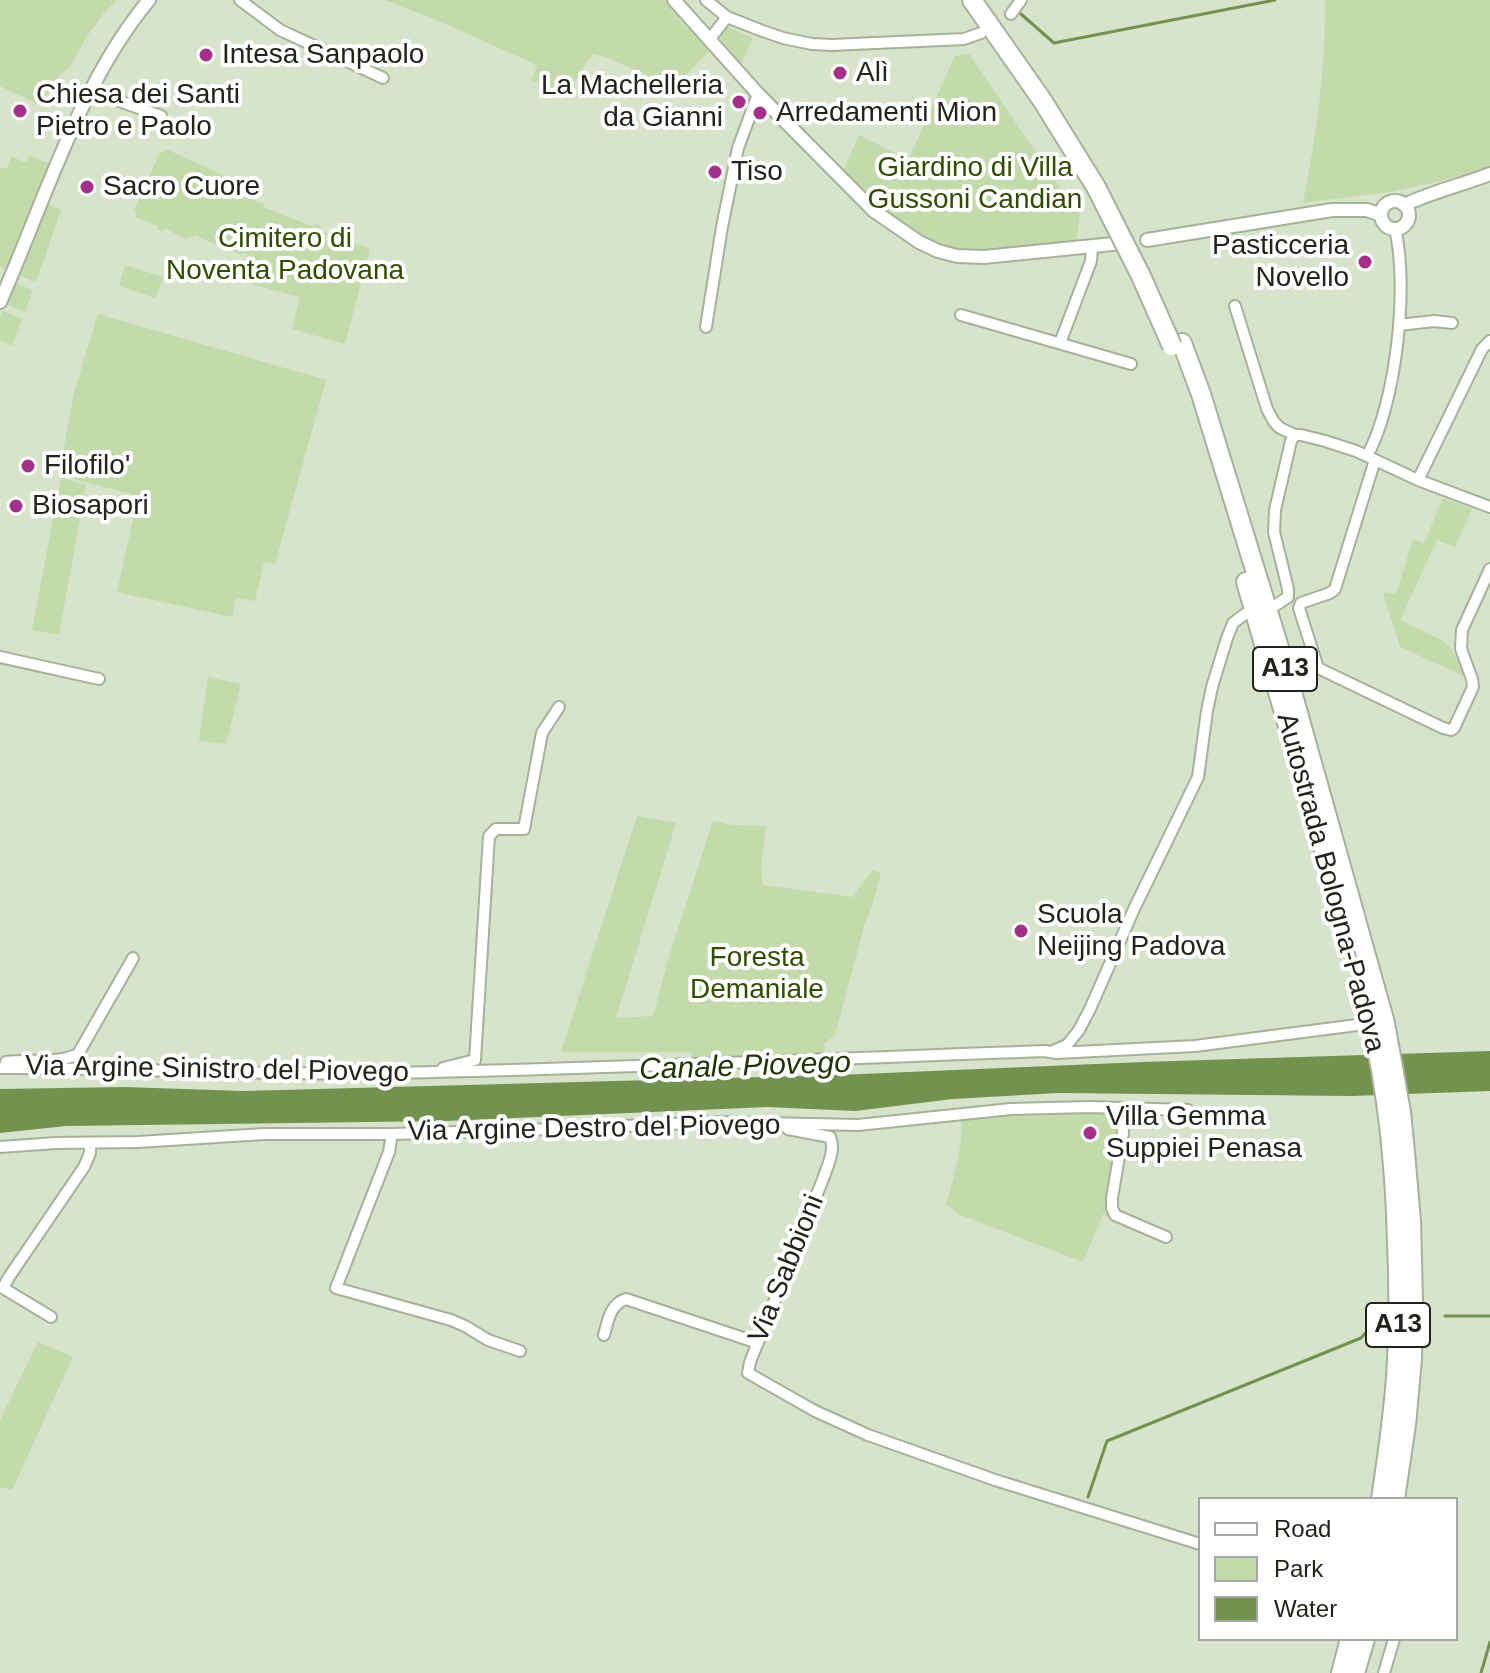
<!DOCTYPE html>
<meta charset="utf-8">
<style>
body{margin:0}
#map{position:relative;width:1490px;height:1673px;overflow:hidden;background:#d7e3ca;font-family:Helvetica,sans-serif}
canvas{display:block}
.legend{position:absolute;left:1198px;top:1497px;width:260px;height:144px;box-sizing:border-box;background:#fff;border:2px solid #a6a8a4;margin:0;padding:10px 14px;list-style:none;font-size:24px;color:#20251c}
.legend li{display:flex;align-items:center;gap:16px;height:40px}
.legend b{width:40px;border:2px solid #a6a8a4}
</style>
<div id="map">
<canvas width="1490" height="1673"></canvas>
<ul class="legend">
<li><b style="height:10px;background:#fff"></b>Road</li>
<li><b style="height:22px;background:#c3dbaa"></b>Park</li>
<li><b style="height:22px;background:#73924f"></b>Water</li>
</ul>
</div>
<script>
const ctx = document.querySelector('canvas').getContext('2d');
ctx.lineJoin = 'round';
function paint(path, color) {
  ctx.fillStyle = color;
  ctx.fill(path, 'evenodd');
}
function stroke(path, color, width, dash) {
  ctx.strokeStyle = color;
  ctx.lineWidth = width;
  ctx.lineCap = dash ? 'butt' : 'round';
  ctx.setLineDash(dash || []);
  ctx.stroke(path);
}
function label(font, color, halo, rows, align = 'center') {
  ctx.font = font + ' Helvetica,sans-serif';
  ctx.lineWidth = 8;
  ctx.setLineDash([]);
  ctx.textBaseline = 'middle';
  ctx.strokeStyle = halo;
  ctx.fillStyle = color;
  for (const [text, x, y, turn = 0] of rows) {
    ctx.save();
    ctx.translate(x, y);
    ctx.rotate((+turn || 0) * Math.PI / 180);
    ctx.textAlign = isNaN(turn) ? turn : align;
    if (halo) ctx.strokeText(text, 0, 0);
    ctx.fillText(text, 0, 0);
    ctx.restore();
  }
}
const green = new Path2D(`
 M0,0H117L104,13L85,39L70,68L60,74L40,105L0,86Z
 M385,0H664L686,27L710,50L687,74L660,81L609,58L593,54L580,72L570,92L531,81L537,66L535,64L432,18Z
 M1325,0H1490V166L1441,181L1390,192L1303,203C1316,136 1326,68 1325,0Z
 M727,27L753,38L741,63L721,40L722,32Z
 M969,54L1067,198L1081,208L1076,241C1039,250 983,258 946,248C924,242 904,228 886,215C878,208 873,200 866,192C859,184 851,177 844,169L859,135L905,158H909L955,56Z
 M166,149L223,175L217,190L238,199L240,195L264,204L263,207L314,227L316,224L321,226L320,230L370,249L345,344L292,329L300,297L247,283L241,274L247,254L242,253L241,255L194,235L192,238L188,237L187,240L165,228L163,231L157,229L158,226L135,217L137,213L134,211L160,152L164,153Z
 M11,156L26,163L30,156L50,164L7,270L0,267V167L7,169Z
 M47,204L61,210L36,282L18,275Z
 M125,265L163,277L156,298L119,286Z
 M14,283L33,290L25,312L5,304Z
 M3,311L22,319L12,346L0,340V316Z
 M98,314L326,380L275,564L264,562L255,601L236,598L232,617L117,592L138,496L59,475L74,392Z
 M61,478L86,485L59,635L32,630Z
 M1443,498L1472,509L1455,547L1437,540L1400,620L1443,641L1450,647L1466,677L1400,647L1383,593L1384,592L1396,594L1413,540L1424,543Z
 M208,677L241,684L226,744L199,741Z
 M637,816L676,823L616,1018L653,1016L668,960L713,821L732,825L766,826L761,868L763,885L853,897L873,870L881,873L872,905L865,923L835,1035L824,1044L825,1055L693,1064L691,1052H561Z
 M1111,1112L1117,1118L1116,1156L1108,1197L1110,1218L1103,1214L1083,1262L958,1214L946,1204C953,1183 965,1139 960,1117L1016,1113Z
 M38,1342L73,1357L12,1490L0,1487V1420Z`);
const water = new Path2D(`
 M1490,1051V1091L1352,1096L1058,1093L953,1099L855,1111L767,1107L445,1121L66,1126L0,1133V1089L124,1087L244,1091L838,1075L1143,1062Z`);
const stream = new Path2D(`
 M1021,14L1054,43L1275,0
 M1445,1316H1490
 M1088,1497L1107,1441L1361,1338L1372,1326
 M1481,1673L1490,1642`);
const minor = new Path2D(`
 M240,0L280,30L383,78
 M706,0L727,17L760,30L783,38L812,44L832,45L964,39L981,33
 M1011,14L1021,0
 M709,40L727,17
 M91,91L161,116V123L178,130
 M1235,306L1267,409L1274,422L1280,428L1295,435H1301L1325,441L1356,451L1418,480L1490,507
 M961,315L1131,364
 M1399,325L1434,321L1452,323
 M706,327L722,227L738,148L758,94
 M1060,343L1091,261L1092,247
 M1367,456C1396,404 1409,286 1395,229
 M1375,460L1335,589L1330,593L1301,603L1299,608L1318,668L1443,728L1451,730L1454,728L1473,687L1472,679L1461,649L1462,630L1490,569
 M1418,480L1482,349L1490,341
 M1276,605L1288,597V589L1274,532L1275,510L1291,441L1295,435
 M0,657L99,679
 M1055,1050L1067,1045L1079,1030L1090,1009L1134,909L1198,777L1207,711L1212,687L1227,638L1233,623L1245,614
 M6,1062C29,1059 58,1064 78,1054L133,958
 M0,1068C127,1067 254,1076 381,1073C602,1069 824,1059 1045,1051L1056,1053L1195,1046L1357,1025
 M443,1068L475,1060L489,836L496,829H524L542,733L559,707
 M1121,1108L1123,1133L1112,1198V1208L1115,1215L1166,1237
 M788,1129L830,1137C836,1150 827,1167 823,1179L750,1362L748,1373L815,1411L868,1435L995,1480L1200,1544
 M392,1134L389,1152L336,1288L451,1320L465,1326L488,1340L520,1351
 M0,1147L56,1143L138,1142L264,1134H392L552,1129L718,1122L858,1125L1011,1109L1089,1107L1188,1110
 M51,1317L3,1288L9,1277L84,1167L90,1153V1143
 M604,1335C608,1321 610,1304 626,1299L758,1343
 M1384,1673L1394,1639`);
const tertiary = new Path2D(`
 M674,0L758,94L874,211L919,242L938,251L957,256L984,257L1113,244
 M1381 215a14 14 0 1 1 28 0a14 14 0 1 1-28 0Z
 M1404,205C1432,192 1461,185 1490,174
 M1147,240L1332,210H1367L1381,215
 M0,302C44,203 79,84 149,0`);
const motorway = new Path2D(`
 M972,0L1042,100L1096,187
 M1182,343L1201,394L1285,667L1385,1023L1401,1112L1405,1152L1411,1221L1413,1301L1412,1359L1406,1425L1395,1499
 M1246,582L1326,857
 M1361,981C1385,1066 1395,1154 1397,1242C1399,1287 1399,1332 1396,1377C1393,1418 1387,1459 1381,1499
 M1341,1673L1350,1639
 M1355,1673L1365,1639`);
const motorwayBridge = new Path2D(`
 M1096,187L1141,276L1172,346`);
const markers = [
 [206,55,8,"#a53089"],
 [840,73,8,"#a53089"],
 [739,102,8,"#a53089"],
 [20,111,8,"#a53089"],
 [760,113,8,"#a53089"],
 [715,172,8,"#a53089"],
 [87,187,8,"#a53089"],
 [1365,262,8,"#a53089"],
 [28,466,8,"#a53089"],
 [16,506,8,"#a53089"],
 [1021,931,8,"#a53089"],
 [1090,1133,8,"#a53089"]
];
const shields = [
 [1285,669,64],
 [1398,1325,64]
];
const shieldNames = [
 ["A13",1285,669],
 ["A13",1398,1325]
];
const poiNames = [
 ["Intesa Sanpaolo",222,55],
 ["Alì",856,73],
 ["La Machelleria",723,86,"right"],
 ["da Gianni",723,118,"right"],
 ["Chiesa dei Santi",36,95],
 ["Pietro e Paolo",36,127],
 ["Arredamenti Mion",776,113],
 ["Tiso",731,172],
 ["Sacro Cuore",103,187],
 ["Pasticceria",1349,246,"right"],
 ["Novello",1349,278,"right"],
 ["Filofilo'",44,466],
 ["Biosapori",32,506],
 ["Scuola",1037,915],
 ["Neijing Padova",1037,947],
 ["Villa Gemma",1106,1117],
 ["Suppiei Penasa",1106,1149]
];
const parkNames = [
 ["Giardino di Villa",975,168],
 ["Gussoni Candian",975,200],
 ["Cimitero di",285,239],
 ["Noventa Padovana",285,271],
 ["Foresta",757,958],
 ["Demaniale",757,990]
];
const streetNames = [
 ["Autostrada Bologna-Padova",1330,883,75],
 ["Via Argine Sinistro del Piovego",217,1070,1],
 ["Via Argine Destro del Piovego",594,1129,-1],
 ["Via Sabbioni",787,1269,-68]
];
const waterNames = [
 ["Canale Piovego",745,1067,-2]
];
paint(green, '#c3dbaa');
paint(water, '#73924f');
stroke(stream, '#73924f', 3);
stroke(minor, '#a5b199', 14);
stroke(tertiary, '#a5b199', 16);
stroke(motorway, '#a5b199', 22);
stroke(minor, '#fff', 10);
stroke(tertiary, '#fff', 12);
stroke(motorway, '#fff', 18);
stroke(motorwayBridge, '#a5b199', 22, []);
stroke(motorwayBridge, '#fff', 18);
for (const [x, y, r, color] of markers) {
  const dot = new Path2D();
  dot.arc(x, y, r, 0, 2 * Math.PI);
  ctx.fillStyle = color;
  ctx.fill(dot);
  stroke(dot, '#fff', 3);
}
for (const [x, y, w] of shields) {
  const box = new Path2D();
  box.roundRect(x - w / 2, y - 22, w, 44, 6);
  ctx.fillStyle = '#fff';
  ctx.fill(box);
  stroke(box, '#20251c', 2);
}
label('bold 26px', '#20251c', null, shieldNames);
label('28px', '#20251c', '#fff', poiNames, 'left');
label('28px', '#314d00', '#fff', parkNames);
label('28px', '#20251c', '#fff', streetNames);
label('italic 30px', '#203300', '#fff', waterNames);
</script>
